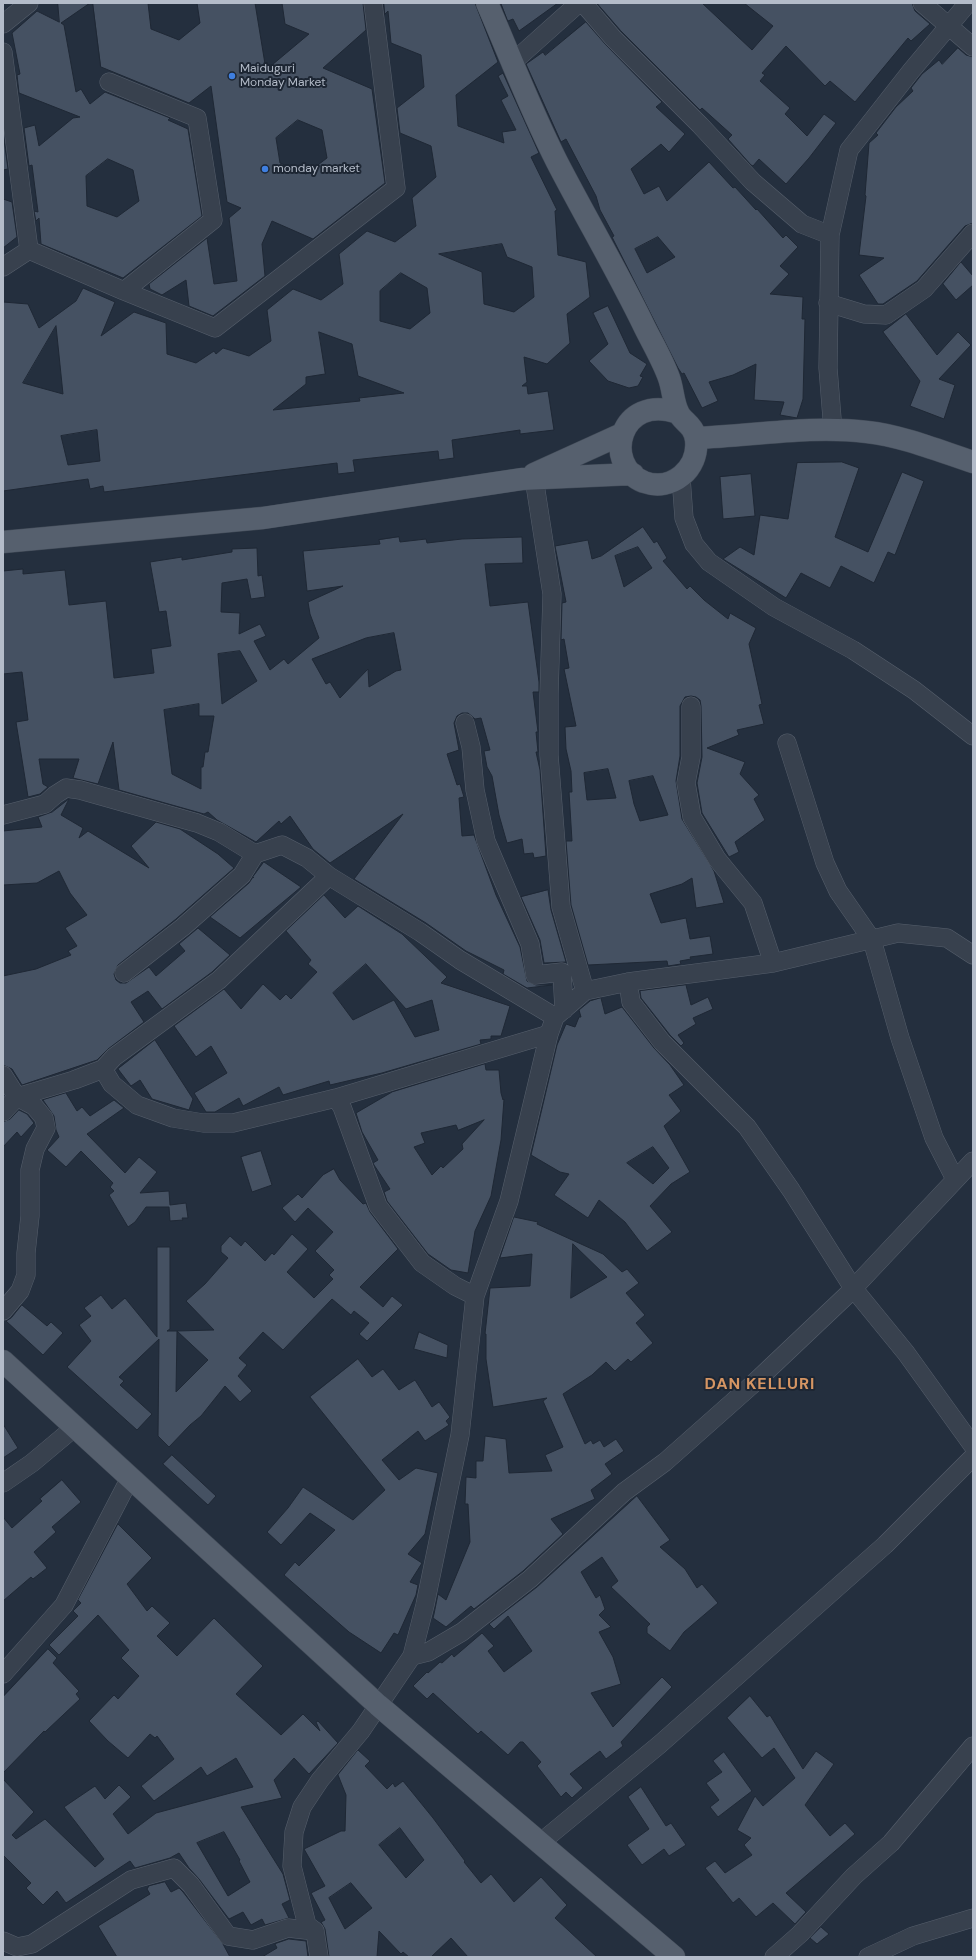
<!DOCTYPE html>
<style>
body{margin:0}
#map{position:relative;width:976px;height:1960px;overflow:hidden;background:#242f3e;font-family:"DM Sans",sans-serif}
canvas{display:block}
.frame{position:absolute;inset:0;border:4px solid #b4bcc9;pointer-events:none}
</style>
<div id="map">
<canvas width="976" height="1960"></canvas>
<div class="frame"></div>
</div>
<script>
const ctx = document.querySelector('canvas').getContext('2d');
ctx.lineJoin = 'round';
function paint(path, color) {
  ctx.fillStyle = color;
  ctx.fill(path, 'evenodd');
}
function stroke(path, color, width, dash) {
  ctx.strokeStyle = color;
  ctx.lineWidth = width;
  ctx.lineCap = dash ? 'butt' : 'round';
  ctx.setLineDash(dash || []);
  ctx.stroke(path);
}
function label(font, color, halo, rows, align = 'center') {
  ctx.font = font + ' "DM Sans",sans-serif';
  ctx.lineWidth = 4;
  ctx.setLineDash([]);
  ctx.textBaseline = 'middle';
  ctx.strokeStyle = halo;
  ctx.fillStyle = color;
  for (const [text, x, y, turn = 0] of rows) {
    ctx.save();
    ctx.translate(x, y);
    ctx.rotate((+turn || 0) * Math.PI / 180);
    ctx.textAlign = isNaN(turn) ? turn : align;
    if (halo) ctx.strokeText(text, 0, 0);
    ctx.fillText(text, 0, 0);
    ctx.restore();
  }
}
const building = new Path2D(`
 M58,3H90L61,23L64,25L76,92L81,89L90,104L105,92L170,118L168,120L188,129L202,216L123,278L41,244L39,218L36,221L34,211L38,212L32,165L29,166L24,128L35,125L39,146L73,118L80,117L19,93L17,75L20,74L12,33L37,11L59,22ZM108,159L133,170L139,201L117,217L87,206L86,176Z
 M93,3H148L151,29L179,40L200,23L197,3H255L266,70L309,34L285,24L282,3H363L366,30L323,68L372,89L385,183L313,239L272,221L262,244L265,276L213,316L189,306L186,280L162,295L150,289L149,284L207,238L214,284L237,281L229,218L241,208L227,202L211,86L189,103L101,67ZM298,120L322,130L327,158L306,174L280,163L276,138Z
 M384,3H475L498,62L456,95L458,126L504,143L502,132L516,130L501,100L508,96L498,76L503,73L539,153L531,157L557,210L555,211L558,255L586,262L590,297L567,314L570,343L547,364L524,357L527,382L522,386H527L528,394L548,391L554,430L520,434V430L452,440L454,458L439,460L438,451L353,460L355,472L338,474L337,463L104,492L103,486L90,489L88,479L3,491V302L28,304L39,328L76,301L83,288L115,302L101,336L134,312L166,323L167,354L196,363L214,351L216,354L223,348L249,356L271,341L267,310L293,289L321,300L343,284L339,254L367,231L395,242L416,226L412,198L436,177L431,146L400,133L397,108L424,87L421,55L391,43L388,11L385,14ZM502,244L507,257L532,267L534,297L514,312L484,304L482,272L439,254ZM401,273L427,288L430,313L410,329L380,321V291ZM56,326L63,394L23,383ZM319,332L352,344L358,376L404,393L359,398L360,401L273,410L306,384V377L325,374ZM97,430L100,461L68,465L61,436Z
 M501,3H558L519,31L513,19L508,21Z
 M597,3H702L752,50L773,26L744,3H912L915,11L930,24L911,41L908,38L855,102L830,81L825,86L786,46L762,73L765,75L760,81L790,108L785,114L807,136L824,114L836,123L809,158L786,184L759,159L753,166L751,165L728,139L732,135L702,108L700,110L621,31Z
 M586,22L606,45L662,102L656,107L685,134L669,152L661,144L631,169L644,194L659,186L667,201L709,162L733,188L735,187L756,210L757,209L783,238L786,235L798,247L780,266L789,274L770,294L803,297L802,319H805L803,399L797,418L780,415L784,402L754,400L756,364L733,375L709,382L718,401L702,408L684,373L682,374L678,368L612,237L614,236L600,210L596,196L566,139L561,142L526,64L543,52L545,55ZM658,237L675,257L647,273L635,249Z
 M958,48L966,55L973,57V223L965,226L917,281L883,304H878L859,275L884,258L859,255L866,196L865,195L869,143L878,135L876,133L896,107L913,91L911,88L922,74L939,60L942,64Z
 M3,133L8,169L3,170Z
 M3,199L12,202L17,237L3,248Z
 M961,262L973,276V285L956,300L943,284Z
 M608,306L630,353L647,364L640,376L643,377L638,386L629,388L608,381L589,361L608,344L593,313Z
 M906,314L937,355L958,332L971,345L939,379L955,385L944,419L910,406L920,381L883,332Z
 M842,462L859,468L835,537L868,552L902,472L924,481L895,555L888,552L874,583L841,566L830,588L801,573L786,598L723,559L740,547L754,555L760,515L788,519L797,463Z
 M751,474L755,516L723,519L720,477Z
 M643,527L654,543L657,541L667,558L663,561L687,589L690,586L704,600L728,619L730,613L756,628L749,644L762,704L759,705L764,724L737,730L739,735L707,748L745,762L740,774L759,795L754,799L765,820L735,842L739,852L729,857L702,813L697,783L702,757L701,706L700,700L696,697L691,696L685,697L680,706V756L676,781L682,819L714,871L724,903L696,908L692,878L682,884L650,894L661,923L686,918L690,939L710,936L713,954L690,957L691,959L680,961L681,964L668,966L667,961L588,965L571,905L566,841H572L569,792H572L571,771L566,749L565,727L576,726L564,669L569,668L564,639L561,640L562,603L566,602L555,546L588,540L592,559L601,556ZM638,547L652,568L624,587L615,556ZM608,769L616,798L587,800L584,773ZM653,776L668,815L640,821L634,804L629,781Z
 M399,537L400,542L426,539L427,543L462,539L522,537L523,563L485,564L490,606L528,602L539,682V692H533L538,732H536L538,752H536L540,770L546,856L534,858L533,853L524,854L522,839L507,843L499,815L492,776L487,767L484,751L490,750L481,718L475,719L468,713H462L457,716L454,723L459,750L447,754L457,785L460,784L464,797L459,798L462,836L474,835L496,895L520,947L527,981L536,985H552L527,988L503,974L504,970L466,951L426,923L354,879L403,814L330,863L313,849L290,816L281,824L279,821L256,842L217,820L208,812L204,814L119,790L113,742L98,784L73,778L79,759H39L43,784L48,787L40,794L28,797L16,722L28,720L22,672L3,674V571L23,569V574L65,570L69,605L106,601L114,678L154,673L151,649L171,646L166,611L159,612L150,562L182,557V560L232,552V549L257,548L258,576L262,575L265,597L251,599L247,579L222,583L221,612L240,613L239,634L260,624L266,636L254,641L270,670L284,659L288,664L319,638L310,614L308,602L343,586L307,591L303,551L380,544L379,540ZM394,633L401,670L396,671L369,687L368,669L340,698L330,682L326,684L312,659L366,638ZM240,651L257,681L222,704L218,654ZM199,704V716H214L208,752H205L203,767H201V789L172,774L164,710Z
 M69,799L61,815L83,828L79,838L88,831L149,868L131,846L156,822L180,829L218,854L234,868L176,919L118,965L114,974L116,980L120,983H126L149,967L156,976L185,951L179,944L198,928L230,955L212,972L162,1009L148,991L131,1002L144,1022L108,1049L97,1060L22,1085L12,1069L3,1065V976L36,969L71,955L68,951L77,946L65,928L87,915L70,893L59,871L37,883L3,885V831L42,827L38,817L52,812Z
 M264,862L301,887L240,938L210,917L249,883L253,877L254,878L253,877Z
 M548,890L551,910L566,962L544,963L540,940L521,897Z
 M324,895L345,918L358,906L402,934L447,977L441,983L510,1006L501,1036H491V1039L480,1040L481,1044L382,1073L330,1085L329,1081L283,1095L279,1087L243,1106L239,1098L215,1112H206L194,1093L227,1073L211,1046L196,1057L174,1026L224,989L241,1009L263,984L280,1000L286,994L291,999L317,972L308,964L311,960L286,931ZM366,964L406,1009L432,1000L439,1030L415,1037L394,1000L353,1020L333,993Z
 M686,985L691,1005L708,997L713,1009L693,1018L696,1024L678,1035L684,1043L681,1046L670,1035L641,998L640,991Z
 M601,998L605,1014L622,1007L654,1048L670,1065L684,1085L669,1095L681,1111L664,1126L690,1172L671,1184L650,1206L672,1232L647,1251L625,1222L599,1200L588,1218L554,1195L569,1174L560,1172L531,1155L557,1045L566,1024L575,1027L579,1017H581L579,1010L590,1001ZM653,1147L669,1168L653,1184L627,1163Z
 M155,1040L193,1099L189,1110L152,1099L140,1080L131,1086L118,1069Z
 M485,1064L486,1070H499L501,1093L503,1100L504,1099L501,1140L491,1196L475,1231L468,1273L451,1270L428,1254L387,1201L384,1192L390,1189L374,1165L373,1163L378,1160L362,1132L356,1113L392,1092ZM484,1120L462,1144L463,1149L443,1168L441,1166L432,1175L414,1147L425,1143L421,1133L456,1125L458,1130Z
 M66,1093L77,1111L82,1107L90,1116L114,1100L124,1108L87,1134L125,1173L139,1157L157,1172L140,1193L169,1191L170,1205L186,1203L188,1218H182L183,1220L170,1221L169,1207H146L135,1222L128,1227L109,1195L114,1191L110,1187L113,1183L81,1151L66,1167L47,1150L59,1137L56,1130L54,1116L43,1100Z
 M19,1110L27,1114L34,1123L21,1137L17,1132L3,1147V1122L10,1119Z
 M261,1151L272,1185L252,1192L241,1157Z
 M334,1169L340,1180L363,1204L366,1203L370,1212L398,1249L360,1287L383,1307L392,1296L403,1305L367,1341L359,1334L369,1323L354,1311L351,1315L332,1299L283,1350L263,1332L239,1358L247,1365L238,1376L252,1391L240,1402L225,1386L201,1416L190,1425L169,1447L158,1436L159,1339L119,1377L124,1381L120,1385L152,1414L137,1430L67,1367L91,1341L79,1325L91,1316L84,1308L101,1295L112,1309L125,1298L157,1337V1247H170V1329L167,1331H177L176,1392L208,1360L177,1331L214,1330L186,1301L205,1284L228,1258L221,1252V1246L230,1236L241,1246L245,1241L265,1261L272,1253L274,1255L292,1234L308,1249L287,1272L314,1298L333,1279L329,1275L334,1270L315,1251L333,1232L308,1208L295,1222L282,1208L298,1194L302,1198L323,1175Z
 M514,1217L538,1222L537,1224L603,1254L622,1272L627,1269L639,1283L626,1293L645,1315L636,1323L653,1343L631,1362L628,1359L615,1371L606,1362L592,1375L563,1394L585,1444L591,1440L593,1444L600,1440L604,1447L616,1439L624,1451L605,1464L612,1474L591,1490L595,1499L551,1519L563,1534L523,1571L474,1609L471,1606L446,1627L433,1618L434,1614L438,1594L446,1600L470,1542L468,1504H465L466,1477L476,1478V1461H483L485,1436L506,1439L509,1473L552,1471L545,1455L563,1447L543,1401L547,1398L493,1407L486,1359V1334H485L490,1288L530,1286L532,1254L500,1258ZM573,1244L607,1277L571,1298Z
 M22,1305L47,1326L51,1322L63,1333L43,1355L6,1321L11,1318Z
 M419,1332L448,1345L447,1358L414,1349Z
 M358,1359L372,1377L383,1369L399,1390L415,1380L432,1407L439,1402L450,1417L446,1421L449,1425L425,1441L418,1431L382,1460L399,1480L416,1468L438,1473L425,1534L408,1554L422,1563L410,1582L418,1585L416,1595L398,1635L394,1633L381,1653L349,1632L284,1575L295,1562L299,1566L335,1530L310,1513L281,1545L267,1532L288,1508L303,1487L353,1520L385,1490L310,1397Z
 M3,1424L18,1448L3,1458Z
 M172,1455L216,1496L208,1505L163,1464Z
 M62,1480L81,1502L52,1527L56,1532L34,1552L47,1568L33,1579L31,1577L3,1601V1517L12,1528L42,1501L40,1499Z
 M637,1496L670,1540L660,1547L685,1569L697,1588L702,1584L718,1603L684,1632L670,1651L647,1633V1627L650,1624L611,1587L618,1581L602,1557L581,1572L596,1598L600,1595L605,1609L599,1615L611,1627L599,1632L613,1657L621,1684L591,1693L613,1727L662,1677L672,1687L621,1742L623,1746L606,1759L600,1751L570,1774L583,1788L572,1798L566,1792L561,1797L537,1766L541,1762L523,1742H520L508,1755L481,1731L478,1734L433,1693L427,1699L413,1686L427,1672L428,1673L440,1662L442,1663L452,1654L454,1657L482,1633L494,1646L488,1651L504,1672L532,1651L508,1616L494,1629L489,1624L537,1587Z
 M118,1524L152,1558L127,1584L147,1611L152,1606L170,1623L157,1636L177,1656L214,1618L263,1666L236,1694L281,1735L303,1714L320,1731L316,1722L318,1721L338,1743L309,1774L294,1758L274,1780L282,1798L241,1807L283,1874L290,1900L282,1904L289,1918L265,1925L262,1919L251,1925L243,1912L229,1919L199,1879L189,1868L179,1853L170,1858L135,1868L130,1861L66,1903L57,1891L43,1905L26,1888L31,1883L3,1855V1779L34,1812L12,1835L16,1839L45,1819L95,1867L104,1859L64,1807L95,1786L105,1799L119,1785L131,1797L113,1814L128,1834L156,1813L253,1787L236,1758L207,1776L201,1767L154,1801L141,1786L174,1759L157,1736L155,1738L150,1734L128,1758L108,1741L89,1721L114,1695L118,1699L139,1676L121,1658L129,1650L98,1615L59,1655L49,1645L78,1616L73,1611L81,1603L78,1600ZM224,1832L240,1860L239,1861L250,1882L228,1896L197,1843Z
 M48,1649L57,1658L53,1663L79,1691L76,1694L80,1699L45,1732L44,1731L3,1773V1697Z
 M750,1696L767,1717L770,1715L803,1769L816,1751L834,1764L805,1805L830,1836L845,1823L855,1834L786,1893L806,1912L795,1924L773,1903L756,1917L739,1898L733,1903L705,1868L715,1861L725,1873L752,1855L744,1845L751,1838L737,1830L755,1796L763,1806L795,1778L774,1748L762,1758L727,1718Z
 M358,1750L370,1761L365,1766L387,1789L393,1783L395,1787L403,1781L433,1818L465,1861L464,1862L481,1883L491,1874L514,1902L541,1877L567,1905L555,1918L597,1957H468L451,1938L431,1957H409L403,1952L401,1954L379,1931L377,1957H329L325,1929L321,1922L325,1920L311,1893L325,1886L304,1849L341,1831H345L346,1795L338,1775ZM400,1828L424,1860L406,1878L379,1845ZM351,1883L372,1908L345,1929L329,1898Z
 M724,1752L752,1791L718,1817L710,1807L719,1800L706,1783L722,1772L713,1761Z
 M641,1787L666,1826L671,1823L686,1845L669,1856L664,1849L642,1865L627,1845L649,1829L628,1797Z
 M165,1882L171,1892L179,1888L183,1892L223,1944L230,1957H117L98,1926L150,1894L147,1889L149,1886Z
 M821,1927L829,1934L817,1944L810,1938Z
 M289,1939L306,1941L308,1957H262L277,1948L275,1944Z`);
const minor = new Path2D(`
 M583,3L613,38L700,125L753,182L802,224L830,235
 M922,3L973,47
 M3,24L29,3
 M3,52L29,250
 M513,62L579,3
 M3,267L29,250L124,291L213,220L197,118L109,82
 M124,291L215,328L396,188L373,3
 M828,303L864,314L886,315L924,289L973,233
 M833,431L828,368L830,235L849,150L911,71L968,3
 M681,477L684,518L694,544L709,562L774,607L853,650L914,690L973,736
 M534,478L552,594L549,695V755L561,907L585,991
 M691,706V757L686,783L692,817L717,859L753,903L773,963
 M465,723L471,747L475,790L486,841L530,944L535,975L562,972L564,1010
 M787,743L825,863L838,891L872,940L900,1038L918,1091L934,1138L955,1179
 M3,815L45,804L55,795L66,788L80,790L197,823L219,832L255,854
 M124,973L183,927L242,875L255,854L282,845L307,858L329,876L420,932L460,960L555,1017
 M628,982L631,1002L662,1042L747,1127L791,1190L853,1288L906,1353L973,1446
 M103,1069L114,1057L219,980L329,876
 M3,1075L17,1097L34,1106L44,1118L46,1128L35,1149L30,1170V1216L26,1253V1275L20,1291L3,1311
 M336,1098L342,1107L378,1206L422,1263L455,1286L475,1296
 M3,1112L17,1097L74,1080L103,1069L112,1084L137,1105L173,1118L203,1123H233L336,1098L549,1034
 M3,1483L32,1463L75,1427
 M412,1656L428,1652L462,1632L530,1579L624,1492L665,1462L753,1384L847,1295L973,1161
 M3,1674L64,1605L130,1478
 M540,1843L659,1745L885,1545L973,1457
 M3,1941L17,1947L32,1944L131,1880L174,1868L191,1885L228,1936L253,1940L288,1928L315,1931
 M319,1957L315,1931L307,1925L292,1866L294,1832L302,1807L320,1780L361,1731L412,1656L425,1605L460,1435L475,1296L509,1201L549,1034L555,1017L585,991L628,982L773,963L898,933L947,938L973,955
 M774,1957L800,1934L854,1876L891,1843L973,1746
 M868,1957L913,1936L973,1918`);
const major = new Path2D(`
 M487,3C510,56 531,111 557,162C586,218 618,272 645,328C653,344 663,361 669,378C673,389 673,402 678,412C682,422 694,424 696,440C699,469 672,492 644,482C601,465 620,392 678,413
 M696,438C752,436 810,425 867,432C903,436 939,451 973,462
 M534,474L622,434
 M3,542L263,518L522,479L633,474
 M3,1361L378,1705L674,1957`);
const markers = [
 [232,76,4,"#3f7fe0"],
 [265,169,4,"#3f7fe0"]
];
const poiNames = [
 ["Maiduguri",240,69],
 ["Monday Market",240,83],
 ["monday market",273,169]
];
const districtNames = [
 ["DAN KELLURI",760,1385]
];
paint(building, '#455162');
stroke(building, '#1f2835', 1);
stroke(minor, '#565f6c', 19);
stroke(major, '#414a57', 23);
stroke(minor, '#38414e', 18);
stroke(major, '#56606e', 22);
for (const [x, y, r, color] of markers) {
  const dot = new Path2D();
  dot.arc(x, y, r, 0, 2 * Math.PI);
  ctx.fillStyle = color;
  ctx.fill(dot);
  stroke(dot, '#1d2633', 1.5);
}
label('12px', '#b4bcc9', '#1d2633', poiNames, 'left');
ctx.letterSpacing = '1px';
label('bold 16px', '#d59563', '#1d2633', districtNames);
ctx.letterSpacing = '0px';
</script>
